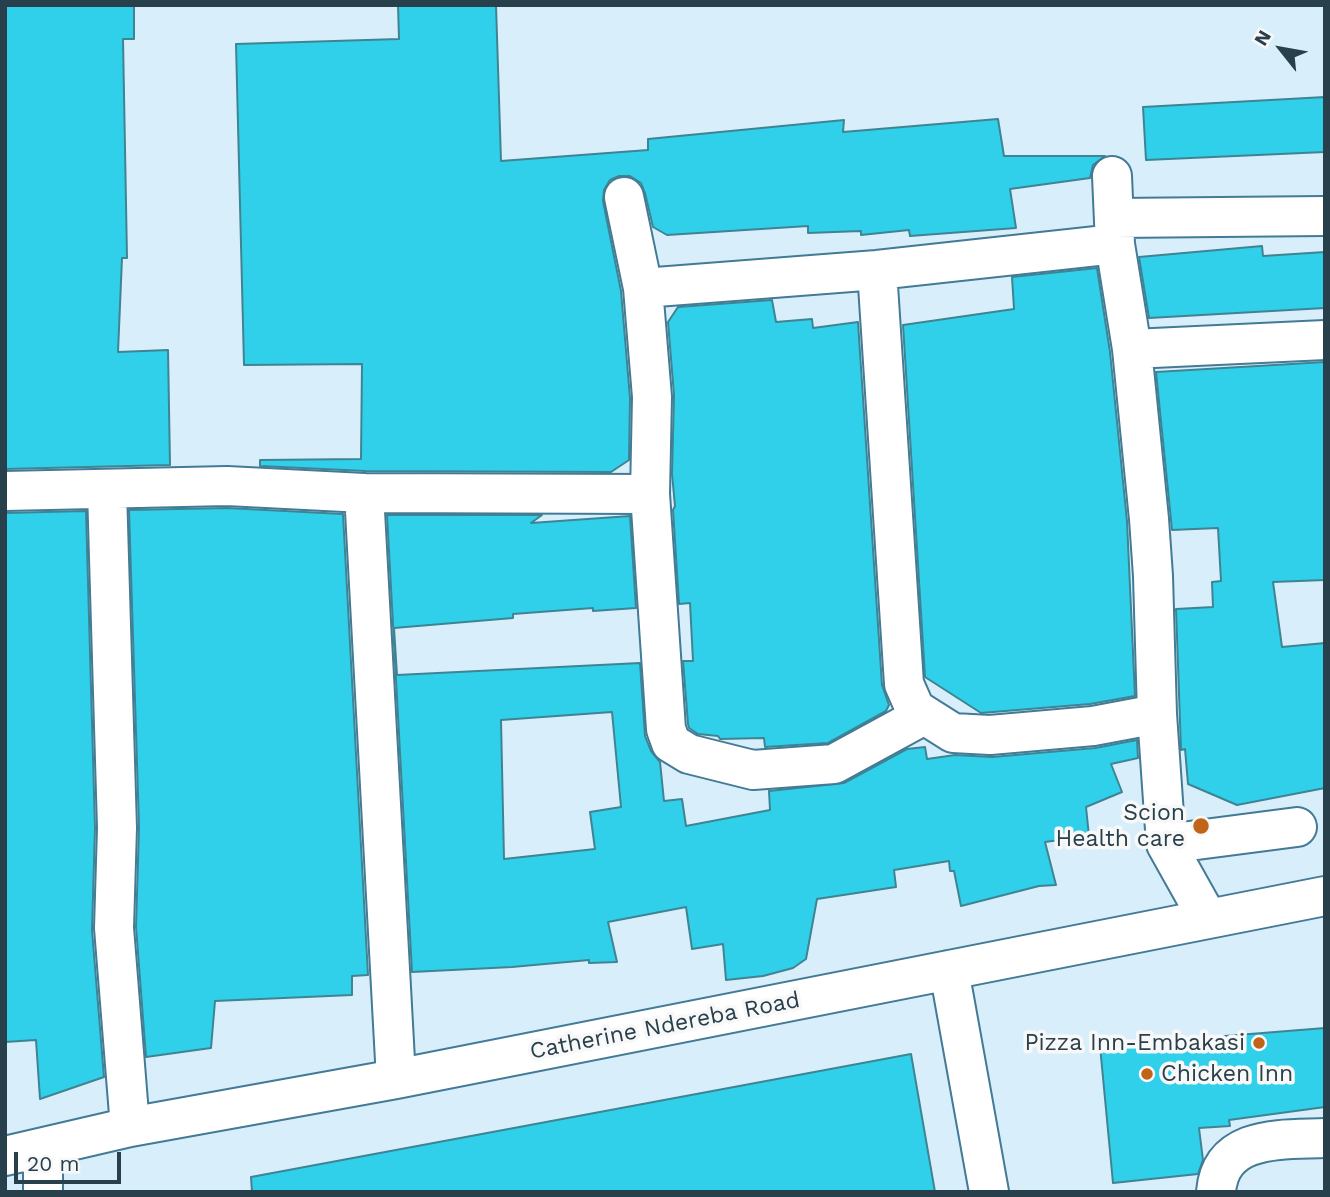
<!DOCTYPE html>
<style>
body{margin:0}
#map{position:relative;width:1330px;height:1197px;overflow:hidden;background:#d8effb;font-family:"Work Sans",sans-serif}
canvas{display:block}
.frame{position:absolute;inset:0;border:7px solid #28404c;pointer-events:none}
.north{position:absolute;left:1246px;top:14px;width:70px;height:70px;-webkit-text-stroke:5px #f8f8f8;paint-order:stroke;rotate:301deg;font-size:19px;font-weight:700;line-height:28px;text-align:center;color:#28404c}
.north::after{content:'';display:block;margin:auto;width:24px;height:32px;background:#28404c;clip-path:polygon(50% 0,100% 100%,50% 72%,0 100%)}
.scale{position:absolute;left:14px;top:1152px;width:107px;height:32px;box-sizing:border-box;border:4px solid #28404c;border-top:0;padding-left:9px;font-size:21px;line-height:24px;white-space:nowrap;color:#28404c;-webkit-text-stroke:5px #f8f8f8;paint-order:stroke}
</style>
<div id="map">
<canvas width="1330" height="1197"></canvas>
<div class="frame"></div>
<div class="north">N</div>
<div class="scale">20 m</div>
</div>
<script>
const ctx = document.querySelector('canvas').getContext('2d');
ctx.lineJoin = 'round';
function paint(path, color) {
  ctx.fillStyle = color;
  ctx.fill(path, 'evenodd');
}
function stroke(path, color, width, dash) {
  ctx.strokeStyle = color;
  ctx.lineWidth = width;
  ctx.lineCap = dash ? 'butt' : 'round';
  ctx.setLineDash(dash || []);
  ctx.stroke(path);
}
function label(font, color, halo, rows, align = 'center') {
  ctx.font = font + ' "Work Sans",sans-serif';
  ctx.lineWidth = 7;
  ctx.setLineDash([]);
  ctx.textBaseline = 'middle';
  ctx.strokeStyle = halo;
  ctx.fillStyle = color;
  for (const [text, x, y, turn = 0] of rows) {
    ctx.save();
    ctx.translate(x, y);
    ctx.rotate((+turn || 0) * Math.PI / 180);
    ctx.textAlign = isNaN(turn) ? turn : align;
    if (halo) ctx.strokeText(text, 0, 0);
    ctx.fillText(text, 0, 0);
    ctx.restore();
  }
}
const building = new Path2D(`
 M5,5H134V39H123L127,258H122L118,352L168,350L170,465L5,469Z
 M398,5H496L501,161L648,150V139L844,120L843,132L998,119L1004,156H1105L1093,165L1090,178L1010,189L1016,228L910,236L909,230L861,235V231L808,233V226L667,235L653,227L645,193L641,183L630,176H619L610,180L604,190L603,201L621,291L630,398L629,460L611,472L365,471L260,466V460L361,459L362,364L244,365L236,44L399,39Z
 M1325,97V152L1146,160L1143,107Z
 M1262,246L1263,256L1325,252V308L1149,318L1139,257Z
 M1097,268L1110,352L1127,521L1135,696L1090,704L981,713L925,677L903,325L1014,309L1012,277Z
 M772,300L776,322L812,319L813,328L858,322L882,685L889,705L886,711L828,743L765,747L764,738L720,739L718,736L698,734L689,728L688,724L683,661H693L690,603L679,604L673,510L675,506L672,474L674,395L668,322L678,307Z
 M1325,362V580L1273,582L1282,647L1325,643V788L1237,805L1188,784L1185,749L1181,750L1176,609L1213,607L1212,582L1221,581L1218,528L1172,530L1156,372Z
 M227,508L343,514L368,975L352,976V995L215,1001L211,1048L146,1057L136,927L139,827L129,510Z
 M86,511L95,828L92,930L104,1077L40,1099L36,1040L5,1042V513Z
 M387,515H542L531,523L630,516L636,608L593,611V608L513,614V618L394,628L397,675L640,663L645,736L651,751L660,762L664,801L682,799L686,826L770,810L769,791L844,783L907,749L925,747L927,759L955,755L992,757L1095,748L1137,740L1138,758L1111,764L1122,792L1086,807L1089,836L1045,842L1056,885L1039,886L961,906L954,871H950L949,861L894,870L896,887L817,899L806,959L793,968L763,976L726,980L723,944L692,949L686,907L608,922L617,962L589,963V960L512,967L412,972ZM612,712L621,807L590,812L595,849L504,859L501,720Z
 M1325,1028V1107L1229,1120L1230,1126L1199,1128L1203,1160L1198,1174L1113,1183L1100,1046Z
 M911,1054L935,1192H252L251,1177Z`);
const minor = new Path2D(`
 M1112,176L1115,244L1132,349L1149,519L1153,576L1157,714L1166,844L1208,919
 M624,197L643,288
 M1115,218L1325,216
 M877,270L904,684L915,709L953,733L990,735L1093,726L1157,714
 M1132,349L1325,340
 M107,490L117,828L114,928L130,1127
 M5,491L227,486L364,493L396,1079
 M364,493L650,494L652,397L643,288L877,270L1115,244
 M650,494L666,729L671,743L689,754L753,770L834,764L924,715
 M1166,844L1297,827
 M949,970L989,1192
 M5,1156L130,1127L396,1079L1325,896
 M43,1192V1148
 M1216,1192C1221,1134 1282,1140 1325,1138`);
const markers = [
 [1201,826,9,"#c16319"],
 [1259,1043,7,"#c16319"],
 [1147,1074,7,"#c16319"]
];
const poiNames = [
 ["Scion",1185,813],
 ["Health care",1185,839],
 ["Pizza Inn-Embakasi",1245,1043],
 ["Chicken Inn",1161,1074,"left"]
];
const streetNames = [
 ["Catherine Ndereba Road",665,1026,-11]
];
paint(building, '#30d0eb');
stroke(building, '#3e8492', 2);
stroke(minor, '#437a96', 42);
stroke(minor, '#fff', 38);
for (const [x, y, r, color] of markers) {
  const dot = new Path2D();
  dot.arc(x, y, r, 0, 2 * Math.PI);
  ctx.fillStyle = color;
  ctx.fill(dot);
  stroke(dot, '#f8f8f8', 2.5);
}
label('23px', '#28404c', '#f8f8f8', poiNames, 'right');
label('23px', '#28404c', '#f8f8f8', streetNames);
</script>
